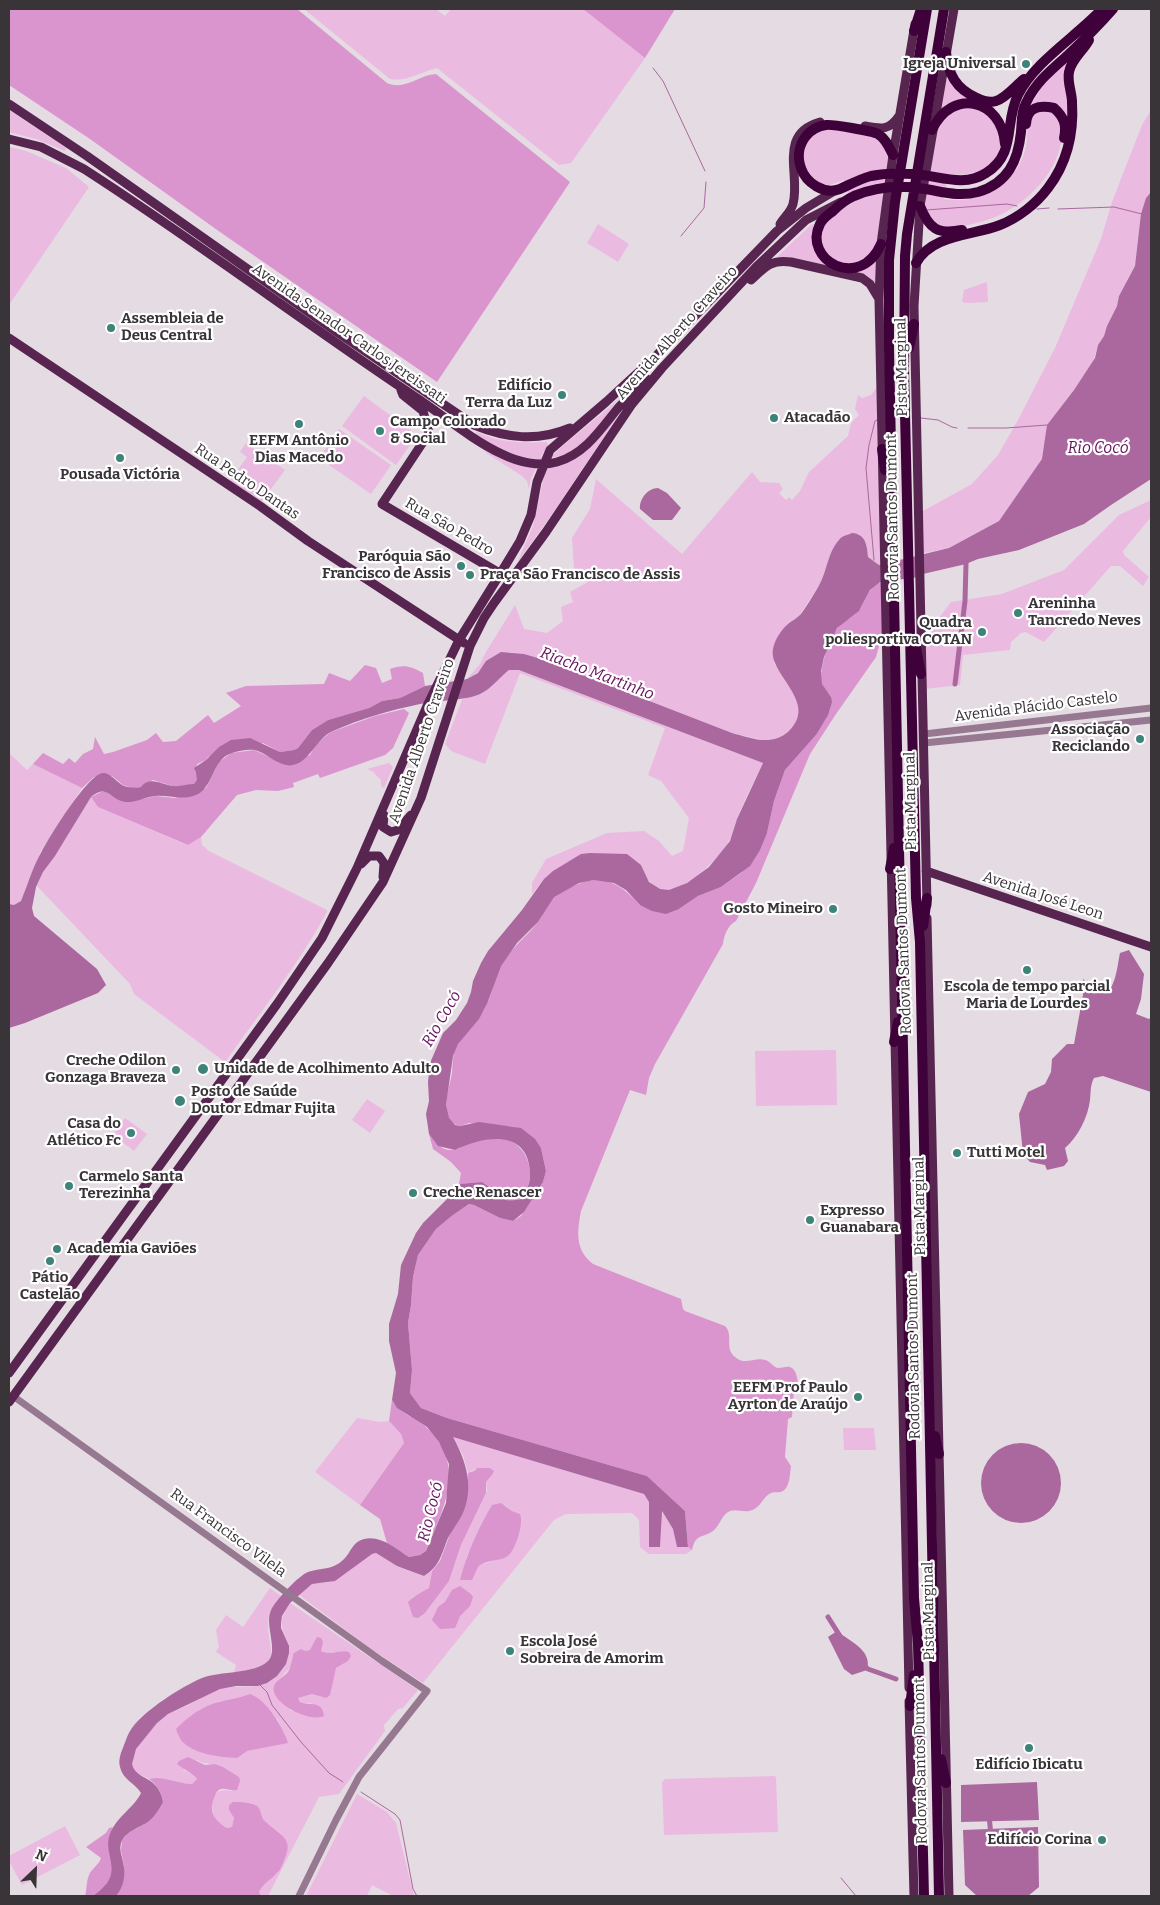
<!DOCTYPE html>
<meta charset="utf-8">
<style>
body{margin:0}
#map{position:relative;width:1160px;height:1905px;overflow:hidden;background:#e5dbe3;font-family:Bitter,serif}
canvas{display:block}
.frame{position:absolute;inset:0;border:10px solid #383437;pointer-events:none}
.north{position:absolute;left:10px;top:1845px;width:50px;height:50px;-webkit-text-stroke:4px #fff;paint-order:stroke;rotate:24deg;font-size:14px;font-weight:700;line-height:20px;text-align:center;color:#383437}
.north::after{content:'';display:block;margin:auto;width:18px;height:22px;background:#383437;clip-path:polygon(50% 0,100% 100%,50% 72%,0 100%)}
</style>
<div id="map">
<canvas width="1160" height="1905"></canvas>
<div class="frame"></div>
<div class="north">N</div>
</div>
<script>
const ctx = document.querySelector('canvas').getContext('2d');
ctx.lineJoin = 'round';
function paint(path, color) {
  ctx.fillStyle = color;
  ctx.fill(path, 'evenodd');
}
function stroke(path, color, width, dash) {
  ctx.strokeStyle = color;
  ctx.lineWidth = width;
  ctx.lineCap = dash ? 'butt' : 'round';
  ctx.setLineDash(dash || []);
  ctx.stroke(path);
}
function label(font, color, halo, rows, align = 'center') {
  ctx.font = font + ' Bitter,serif';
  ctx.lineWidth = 4.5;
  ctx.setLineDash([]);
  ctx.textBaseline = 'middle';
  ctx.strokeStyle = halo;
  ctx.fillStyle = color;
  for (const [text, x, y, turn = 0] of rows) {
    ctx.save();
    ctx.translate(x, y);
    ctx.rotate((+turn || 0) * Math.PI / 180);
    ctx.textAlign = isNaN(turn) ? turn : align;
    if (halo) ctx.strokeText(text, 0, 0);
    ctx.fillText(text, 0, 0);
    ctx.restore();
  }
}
const green = new Path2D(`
 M304,9H436L445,16L451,9H583L645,58L571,163L559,165L437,68C420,72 408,82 390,79Z
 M1071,59L1070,121L1064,114L1030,107L1046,80Z
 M950,79L979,102L939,112L944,80Z
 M966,105L992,115C995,123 1001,134 1001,142C1000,169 971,177 949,174L943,199C976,205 1013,187 1024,154C1028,143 1027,130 1028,119L1039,109L1057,114C1059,121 1063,130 1062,136C1059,171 1029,201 1000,215C985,222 967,225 951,229C935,228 925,216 924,199L936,130L940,119Z
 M9,110L66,148L65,151L36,139L9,132Z
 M1151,110V192L1146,198L1135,266L1119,296L1117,306L1107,326L1104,336L1098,345L1093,362L1074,390L1047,425L1043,459L999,521L949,548L924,553L923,511L972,484L998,455L1019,418L1055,348L1101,239L1112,202L1142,125Z
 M827,128L877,136L889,152L877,246L862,263H837L821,246V226L836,211L851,204L844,180L827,186L811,179L802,158L808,138Z
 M9,147L26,151L66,168L89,187L9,305Z
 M598,224L629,244L618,262L587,243Z
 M812,224H816L814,233L832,267L877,258L876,287L871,281L777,259V257Z
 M987,282L988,302L965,303L962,301L964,290Z
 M878,386L883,564L879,565L868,557L866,543L831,554L820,584L799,616L787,624L774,663C785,678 805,702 796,723C791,733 779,737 771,742L732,733L541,659L510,652L467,679L480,664L486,652L515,605L524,629L547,633L563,621L561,607L573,602L570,592L588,582L574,568L572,538L590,509L596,479L682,554L752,472L760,482L779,483L783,489L779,493L786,500L789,497L792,500L800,491L809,472L848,436L851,423L859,415L855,409L858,395L862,398L871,395Z
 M364,396L417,435L396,465L342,426Z
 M618,399C601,423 582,455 550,458C571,437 596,420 618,399Z
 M626,404L555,510L517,563L533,526L546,467L561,464Z
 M339,429L391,465L371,494L319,458Z
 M477,432C500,443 522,443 547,442L548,445L541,456L542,460C513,457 499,449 475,434Z
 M472,440C493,455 511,465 536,468L531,478L529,489L527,481L522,476L488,454Z
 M246,443L285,470L262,501L258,502L230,481L247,457L240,452Z
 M1151,500V517L1123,551L1124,555L1149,577L1143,586L1120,566H1111L1044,642L1026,632L1021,633L1011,642L1010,650L963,655L960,685L925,689V632L931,629L933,620L939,618L951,602L1002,594L1064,570L1119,515Z
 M509,670H519L763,763C754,782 744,800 737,819C734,826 733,835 729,841C721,857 679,898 659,889C649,885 646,875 641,865L544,879L532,894V883L546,859L607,833L644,831L659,841L672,856L683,851L689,818L661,781L648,775L665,728L520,673L485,764L451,751L445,744L463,697L479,694Z
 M9,753L27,770L33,764L82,788L41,851L21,901L14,905L9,904Z
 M389,763L393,767L384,788L381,786V780L372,771L367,769Z
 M91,797L98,807L187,845L201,837L202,845L209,851L327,910V912C298,965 260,1013 225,1062L134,994L130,984L37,886L43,872L55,856Z
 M836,1050L837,1105L756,1106L755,1051Z
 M367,1099L385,1111L370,1133L352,1120Z
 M125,1118L147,1134L134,1151L113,1135Z
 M357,1418L380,1422L389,1421L401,1434L404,1443L360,1505L315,1472Z
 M843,1428H874L876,1450H844Z
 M452,1436L644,1494L649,1502V1547H660L661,1510L673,1529L677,1547H688L692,1550L686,1554H649L640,1547L639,1520L632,1513L566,1514L554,1520L423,1683L371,1649L298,1594L312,1584L330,1582L346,1573L356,1564L372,1554L376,1553L397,1566L424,1576L432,1571L429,1588L418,1596L412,1597L425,1613L449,1581L461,1545L487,1491L486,1482L492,1475L486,1469L477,1468L468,1473L463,1455ZM505,1505L512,1511L520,1514L500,1559L482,1564L478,1567L466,1558L492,1506Z
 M270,1588L281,1596C278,1601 272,1607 270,1612C260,1646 295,1665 234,1672L236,1665L216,1652L219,1647L216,1630L226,1615L243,1627Z
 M290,1603L418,1690L403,1708L398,1709L384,1725L385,1731L339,1794L319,1797L269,1894L270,1896H261L259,1892C263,1884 270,1878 278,1873L286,1841C281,1831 274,1829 266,1822C261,1819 262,1813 259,1808C254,1801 235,1800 229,1805V1810L234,1818L232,1827L227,1828L215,1820C209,1804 211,1786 232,1791L239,1777C232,1773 224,1767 217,1765C209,1763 205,1765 197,1760L183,1770L193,1774L197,1779L192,1784C177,1784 164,1775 149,1779C144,1776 136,1774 133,1768C126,1753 155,1724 166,1715C172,1712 178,1710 184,1707C195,1702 206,1694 218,1689C234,1684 253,1690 268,1682C279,1676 283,1653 287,1641C279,1623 280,1620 290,1603ZM310,1650C326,1651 328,1655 344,1651L348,1661L336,1668L326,1698L312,1694L298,1698L300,1702L304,1704L313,1703L291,1711L275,1684L305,1651ZM250,1694L278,1720L287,1743L247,1751L218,1702L239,1698Z
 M775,1776L776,1778L778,1832L664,1835L662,1782L665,1779Z
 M357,1794L387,1812L396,1823L414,1896H393L372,1885L367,1896H306Z
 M65,1826L80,1855L22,1885L9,1861V1856Z`);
const forest = new Path2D(`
 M9,9H297L387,83C405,91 418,75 436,74L570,182L437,382L220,232L90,139L9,85Z
 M583,9H675L645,58Z
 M884,581L886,645L881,644L879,646L876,657L836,714L810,754L756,883L736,921C728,925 724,935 723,944L655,1064L649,1078L646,1095L630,1090L581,1211C577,1232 575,1250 593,1264L681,1299L683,1309L685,1311L725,1326C734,1335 724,1348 735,1357C745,1366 754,1357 765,1360C770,1361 773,1367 778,1368C782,1368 786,1366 790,1367C797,1369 798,1381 798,1388L794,1389L792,1417L788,1419L785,1457L791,1466C790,1472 790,1483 786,1488C782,1495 774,1490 769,1494C761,1500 760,1509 749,1511C743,1512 736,1509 730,1511C721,1515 720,1526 713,1531C701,1539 696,1533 692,1550L688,1547L685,1511L647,1476L447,1418L421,1408L410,1393L412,1370L408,1323L411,1305L413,1277L418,1255L436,1229L453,1215L469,1204L474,1205L500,1218L513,1221L521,1216L543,1182L546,1171L541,1148L516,1127L469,1123L460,1126C436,1121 450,1087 452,1073C453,1062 452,1054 458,1044C467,1029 480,1020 487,1004C493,992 494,977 501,965C511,948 526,937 538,922C544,914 547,903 554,896C559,892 565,889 571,887C601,872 619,882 640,905L679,909L698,896L721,887L741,873L767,833L774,801L785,770L816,735L831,697C828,693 824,688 822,684C818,670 830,636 839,626C845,620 855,616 860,609C867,599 869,584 884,581Z
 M365,665L376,668L382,683L392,679L390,669C403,664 411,666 423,673L425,686L400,698L382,701L369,708L328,720L312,730L298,748L294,750L280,752L263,743L208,757L206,760L197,764V781L194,784L176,787L153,780L141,787L132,788L123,785L112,776L94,777L82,788L33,764L43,753L63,764L69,758L75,763L83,754L93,749L95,737L104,754L113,752L147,740L156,733L163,742L176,741L208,715L214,723L241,706L226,693L246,686L324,684L329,673L350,681Z
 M404,709L409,713L393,748L385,755L320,778L318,774L293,783L294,787L278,791L256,790L237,795L201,837L188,845L98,807L91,797L101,792H106L122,801L127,802L156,796L175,798L206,788L219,762L231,753L254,750L285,764L310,755L317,743L331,732L375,716Z
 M429,1134C435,1142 441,1151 453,1150C458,1150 462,1146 467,1144C474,1141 485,1138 493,1138C516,1136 531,1155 530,1177C530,1184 524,1192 522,1199C494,1204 501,1193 482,1182L459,1184L461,1173L451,1162L433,1149Z
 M392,1400C400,1415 416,1417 428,1429C467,1467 443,1509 426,1551L420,1555L409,1557L387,1543L380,1519L360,1505L404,1443L401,1434L389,1421Z
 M477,1468H490L494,1471L492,1475L486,1482V1493L461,1545L449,1581L425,1613L418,1618L413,1617L408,1602C414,1596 422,1592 429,1588L432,1571L440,1561L452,1529L462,1514L467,1497L468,1473L474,1471Z
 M501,1503L512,1511L520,1514C524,1522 516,1548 509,1555C501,1562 487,1559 479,1566C476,1570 474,1576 472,1580H460C467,1553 478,1529 492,1505Z
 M460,1586L471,1594L473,1597L470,1606L460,1616L455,1628L440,1629L432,1620L438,1607L445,1602L452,1590Z
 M317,1637L321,1638L323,1642L321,1651C334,1656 338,1649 349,1652L351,1656L348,1661L336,1668L330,1695L326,1698L312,1694L298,1698L300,1702C309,1707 322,1699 324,1716C310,1723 269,1703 274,1686C276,1680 284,1677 288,1672C291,1667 292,1659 294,1653L301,1649L305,1651L310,1650Z
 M250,1694C266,1699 283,1727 288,1743L247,1751L237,1758C221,1757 197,1755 184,1743C180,1740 178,1734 176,1729C188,1717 202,1706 219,1702C230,1699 240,1698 250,1694Z
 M188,1757L205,1765L215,1764L223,1767L239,1777L240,1781L237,1790C231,1791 226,1788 221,1789C217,1790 215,1795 214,1798C208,1812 215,1821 227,1828L232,1827L234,1818L229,1810V1805L233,1802C240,1802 255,1802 259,1808C262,1813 261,1819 266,1822C279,1834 294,1838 285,1858C283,1863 281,1869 278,1872C271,1880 263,1883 259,1892L261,1896H116L119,1892L124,1865L121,1851L122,1840L128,1833L143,1825L163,1802C161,1791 158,1786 149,1779C164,1775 177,1784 192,1784L197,1779C192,1772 184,1770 177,1764L179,1761Z
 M113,1827C105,1844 120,1866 108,1882C104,1887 98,1892 93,1896H85C87,1890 86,1882 89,1875C92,1868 99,1865 101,1858L86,1847L106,1833L109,1828Z`);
const water = new Path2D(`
 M1151,192V479L1111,505L1084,524L1019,550L978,559L966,564L923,574L920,577L880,582L870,590L859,611L837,628L824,657L821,671L822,684L831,697L832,702L828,715L816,735L785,770L774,801L767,833L760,850L750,866L721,887L698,896L679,909L666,914L652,911L640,905L626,890L614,883L594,880L579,883L554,897L538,922L517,943L501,966L487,1004L479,1019L458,1044L453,1056L446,1105L449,1118L455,1125L460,1126L479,1122L521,1128L535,1139L541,1148L546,1171L543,1182L524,1212L513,1221L500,1218L474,1205L469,1204L453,1215L436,1229L418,1255L413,1277L411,1305L408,1323L412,1370L410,1393L421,1408L447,1418L647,1476L685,1511L688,1547H677L673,1529L662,1511L660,1547H649V1502L644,1494L453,1437C466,1461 475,1488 462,1515C458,1523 452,1530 448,1538C441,1555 440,1566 424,1576L397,1566L376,1553L372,1554L335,1581L312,1584L290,1603L282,1616L281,1623V1628L289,1646V1653L286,1664L277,1676L267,1683L258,1686H236L220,1689L168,1714L157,1723L136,1749L132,1764C136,1781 159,1775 163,1802C159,1809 155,1816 149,1821C140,1828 125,1831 121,1843C119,1850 122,1856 123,1862C126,1874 124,1887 116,1896H93C98,1892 103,1888 107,1883C119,1867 103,1851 110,1834C117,1816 134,1808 141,1793C135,1783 123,1780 120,1767C118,1759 121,1753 124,1745C126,1740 128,1733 132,1728C145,1710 181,1687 202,1678C220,1671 255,1674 268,1661C279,1651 264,1625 271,1610C276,1600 298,1576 308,1572C320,1568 333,1570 343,1560C351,1553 352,1542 364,1539C381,1535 396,1549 409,1557L420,1555L426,1551L446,1503L449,1464L439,1442L427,1427L397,1408L392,1400L396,1373L389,1341V1324L398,1294L401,1265L416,1233L423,1223L447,1199L459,1184L482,1182C501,1193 494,1204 522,1199C525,1192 530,1184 530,1177C531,1128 485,1135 455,1150L438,1146L429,1134L426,1114L429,1101L428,1082L430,1063L443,1033L456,1020L467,1003L471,992L473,981L481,963L488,951L522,910L544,879L553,871L581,854L590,853L627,854L641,865L649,882L660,889L669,890L687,883L709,867L730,841L737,819L763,763L519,670H509C500,677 491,689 480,694C468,700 435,701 420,704C391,710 360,719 333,731C316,738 311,761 293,765C280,768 267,753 255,750C249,749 238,751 232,753C211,759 214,791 193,796C180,800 168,795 155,796C145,797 135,803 125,802C110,800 108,783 91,797L55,856L43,872L36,887L32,908L34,916L97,969L106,985L98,993L25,1023L9,1028V904L14,905L21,901C28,884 33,866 42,851C50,836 88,774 103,773C110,773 116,781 122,785C128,788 135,788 141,787C150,775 162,785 174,786C180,787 187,784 194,784L197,780L196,772L194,768L206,760L219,747L231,740L250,738L280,752L294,750L298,748L312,730L328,720L369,708L382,701L400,698L425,686L467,679L478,673L486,661L501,652L524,654L541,659L732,733C751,738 772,747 789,731C819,702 768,674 773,649C775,639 781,630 789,623C793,620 797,618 801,614C807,606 812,597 817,589C827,574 827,553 839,540C841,536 848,535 852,533C866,534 867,546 868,557L879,565L949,548L999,521L1042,459L1047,425L1074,390L1095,358L1098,345L1104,336L1107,326L1117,306L1119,296L1135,266L1141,214L1146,198Z
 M658,488L667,493L681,508L672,520H653L640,509C639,499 648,488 658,488Z
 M1129,950L1144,974L1141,999L1136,1014L1149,1019L1151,1017V1092L1103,1076L1094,1078C1090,1086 1091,1091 1090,1100C1088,1117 1078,1137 1065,1148L1068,1161L1064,1166L1047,1170L1045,1165L1030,1162L1023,1154L1019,1114L1028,1092L1045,1084L1051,1072L1052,1059L1067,1044H1074L1083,995V979C1087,982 1089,987 1094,990C1115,1004 1117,966 1120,953Z
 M981 1483a40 40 0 1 1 80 0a40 40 0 1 1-80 0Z
 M837,1631C849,1641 873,1650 867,1670L852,1675L844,1669L828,1637Z
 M1037,1782L1039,1820L961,1822V1785Z
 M1038,1827L1039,1887L1028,1896H977L965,1885L963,1830Z`);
const stream = new Path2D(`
 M653,68L663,81L705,171
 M1037,209L1049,208
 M1058,209L1114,207L1142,214
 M926,210L1007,204L1017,206
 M681,236L704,208L706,182
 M921,418L938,420L952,427L957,428
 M968,428H1006L1047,425
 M874,560L866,468L869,445L875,421L877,420
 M260,1685L267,1692L272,1705L301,1742L329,1773L343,1782
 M361,1792L395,1814L400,1820L413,1889L417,1896
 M841,1878L856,1896`);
const canal = new Path2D(`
 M955,684L965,601L966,564L965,558
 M828,1617L840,1636
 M862,1664L868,1669L896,1679
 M989,1816L991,1835`);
const minor = new Path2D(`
 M924,734L1151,708
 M924,743L1151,720
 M13,1396L382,1661L427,1691L359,1777L336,1820L299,1896`);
const major = new Path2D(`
 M9,104L87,156L337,332L474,425C506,438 537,442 570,428
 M865,126C881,129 889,131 899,116
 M9,139L41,147L84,169C196,241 303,322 414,396C443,415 470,439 502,454C518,462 539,467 557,462C585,454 601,429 618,408C627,398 637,388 647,379
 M780,224C784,217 791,212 793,204C801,175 777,134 820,122
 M751,280C765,267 771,259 791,262L862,278L870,284L879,299
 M9,338L260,506L308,541L464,643
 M401,390L403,395L423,411L429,433L382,504L501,574
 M384,815L383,827L391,832L398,830L411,815
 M361,864L369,856H379L384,863L383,877
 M926,871L1151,947
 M927,905L914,306L920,206L954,9
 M927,918L949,1896
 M9,1373L277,1004L322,938L357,868L427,706L459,640L505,566L520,541L531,515L537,482L550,450L606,402L657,355L777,231L806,208L836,190
 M9,1402L328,963L383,882L421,798L470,646L484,618L494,603L546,532L632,404L662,368L756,267L806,220L841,202
 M909,1688L879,300L881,244L893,155L915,24
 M909,1701L914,1896`);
const highway = new Path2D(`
 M914,31L921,9
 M946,52C948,74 956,89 977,98C983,101 990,103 996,101C1006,98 1016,85 1024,79
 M1026,124C1027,107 1039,105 1054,108C1064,117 1067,125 1064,138
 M932,130C952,87 1002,99 1005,144
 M893,155C889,147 886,139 878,134C872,131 832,124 826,125C818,126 811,130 806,136C799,145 797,157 801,168C806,183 824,195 840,189C851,184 860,179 871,176C885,173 899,173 913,174C938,175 963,188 986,173C1017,154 1004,122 1018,95C1035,61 1076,37 1102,9
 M920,206C929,229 938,235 962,230
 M881,244C860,292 802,260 820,224C823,218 828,215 833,211C840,204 845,200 854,196C876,187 902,185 925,189C944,192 959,197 978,192C1008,183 1018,161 1021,132C1022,122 1021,112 1026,103C1035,83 1052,69 1068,55C1084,40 1099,25 1113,9
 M916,263C932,234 972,236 1000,225C1018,218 1036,204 1048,188C1067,163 1074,134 1072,102C1072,93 1067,82 1069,72C1071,60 1083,51 1089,40
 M909,348L914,324
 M882,449L885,470
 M916,648L921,674
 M890,869L894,848
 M923,926L927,898
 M894,1042L898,1022
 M935,1436L939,1454
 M910,1706L914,1675
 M941,1759L946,1783
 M924,1896L918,1644L914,1598L889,348V260L895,202L927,9
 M939,1896L920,942L916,898L904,369L905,256L907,234L944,9`);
const markers = [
 [1026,64,5,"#3e8379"],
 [111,328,5,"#3e8379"],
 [562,395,5,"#3e8379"],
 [774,418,5,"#3e8379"],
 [299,424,5,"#3e8379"],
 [380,431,5,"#3e8379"],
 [120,458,5,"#3e8379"],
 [461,566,5,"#3e8379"],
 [470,575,5,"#3e8379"],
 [1018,613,5,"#3e8379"],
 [982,632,5,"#3e8379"],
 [1140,739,5,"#3e8379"],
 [833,909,5,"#3e8379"],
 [1027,970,5,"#3e8379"],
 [203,1069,6,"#3e8379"],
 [176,1070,5,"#3e8379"],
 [180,1101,6,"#3e8379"],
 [131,1133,5,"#3e8379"],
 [957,1153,5,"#3e8379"],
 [69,1186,5,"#3e8379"],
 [413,1193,5,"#3e8379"],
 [810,1220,5,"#3e8379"],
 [57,1249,5,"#3e8379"],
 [50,1261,5,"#3e8379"],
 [858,1397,5,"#3e8379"],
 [510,1651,5,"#3e8379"],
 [1029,1748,5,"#3e8379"],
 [1102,1840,5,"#3e8379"]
];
const poiNames = [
 ["Igreja Universal",1016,64,"right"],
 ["Assembleia de",121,319],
 ["Deus Central",121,336],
 ["Edifício",552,386,"right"],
 ["Terra da Luz",552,403,"right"],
 ["Atacadão",784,418],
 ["Campo Colorado",390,422],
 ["& Social",390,439],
 ["EEFM Antônio",299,441,"center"],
 ["Dias Macedo",299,458,"center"],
 ["Pousada Victória",120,475,"center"],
 ["Paróquia São",451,557,"right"],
 ["Francisco de Assis",451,574,"right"],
 ["Praça São Francisco de Assis",480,575],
 ["Areninha",1028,604],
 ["Tancredo Neves",1028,621],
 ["Quadra",972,623,"right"],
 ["poliesportiva COTAN",972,640,"right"],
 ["Associação",1130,730,"right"],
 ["Reciclando",1130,747,"right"],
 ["Gosto Mineiro",823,909,"right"],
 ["Escola de tempo parcial",1027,987,"center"],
 ["Maria de Lourdes",1027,1004,"center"],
 ["Creche Odilon",166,1061,"right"],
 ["Gonzaga Braveza",166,1078,"right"],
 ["Unidade de Acolhimento Adulto",214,1069],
 ["Posto de Saúde",191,1092],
 ["Doutor Edmar Fujita",191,1109],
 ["Casa do",121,1124,"right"],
 ["Atlético Fc",121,1141,"right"],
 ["Tutti Motel",967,1153],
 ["Carmelo Santa",79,1177],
 ["Terezinha",79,1194],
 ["Creche Renascer",423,1193],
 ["Expresso",820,1211],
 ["Guanabara",820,1228],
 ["Academia Gaviões",67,1249],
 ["Pátio",50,1278,"center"],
 ["Castelão",50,1295,"center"],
 ["EEFM Prof Paulo",848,1388,"right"],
 ["Ayrton de Araújo",848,1405,"right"],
 ["Escola José",520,1642],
 ["Sobreira de Amorim",520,1659],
 ["Edifício Ibicatu",1029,1765,"center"],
 ["Edifício Corina",1092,1840,"right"]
];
const streetNames = [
 ["Avenida Alberto Craveiro",677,333,-48],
 ["Avenida Senador Carlos Jereissati",349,334,35],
 ["Pista Marginal",902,367,-91],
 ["Rua Pedro Dantas",247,482,34],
 ["Rodovia Santos Dumont",893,517,-91],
 ["Rua São Pedro",449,527,30],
 ["Avenida Plácido Castelo",1036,707,-7],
 ["Avenida Alberto Craveiro",422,741,-71],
 ["Pista Marginal",911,801,-91],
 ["Avenida José Leon",1043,896,18],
 ["Rodovia Santos Dumont",904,951,-92],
 ["Pista Marginal",920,1206,-91],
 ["Rodovia Santos Dumont",914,1356,-91],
 ["Rua Francisco Vilela",228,1533,36],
 ["Pista Marginal",929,1611,-91],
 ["Rodovia Santos Dumont",921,1761,-91]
];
const waterNames = [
 ["Rio Cocó",1098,449],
 ["Riacho Martinho",597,674,21],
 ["Rio Cocó",442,1019,-60],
 ["Rio Cocó",431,1512,-76]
];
paint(green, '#eabae1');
paint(forest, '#da94ce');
paint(water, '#aa689f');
stroke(stream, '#aa689f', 1);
stroke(canal, '#aa689f', 5);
stroke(minor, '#967891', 7);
stroke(major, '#572550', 9);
stroke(highway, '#3f0139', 10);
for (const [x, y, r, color] of markers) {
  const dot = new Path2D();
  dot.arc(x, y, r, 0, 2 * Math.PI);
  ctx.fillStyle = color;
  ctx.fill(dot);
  stroke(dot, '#fff', 2);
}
label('bold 15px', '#383437', '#fff', poiNames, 'left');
label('15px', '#383437', '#fff', streetNames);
label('italic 16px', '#65135d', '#fff', waterNames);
</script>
